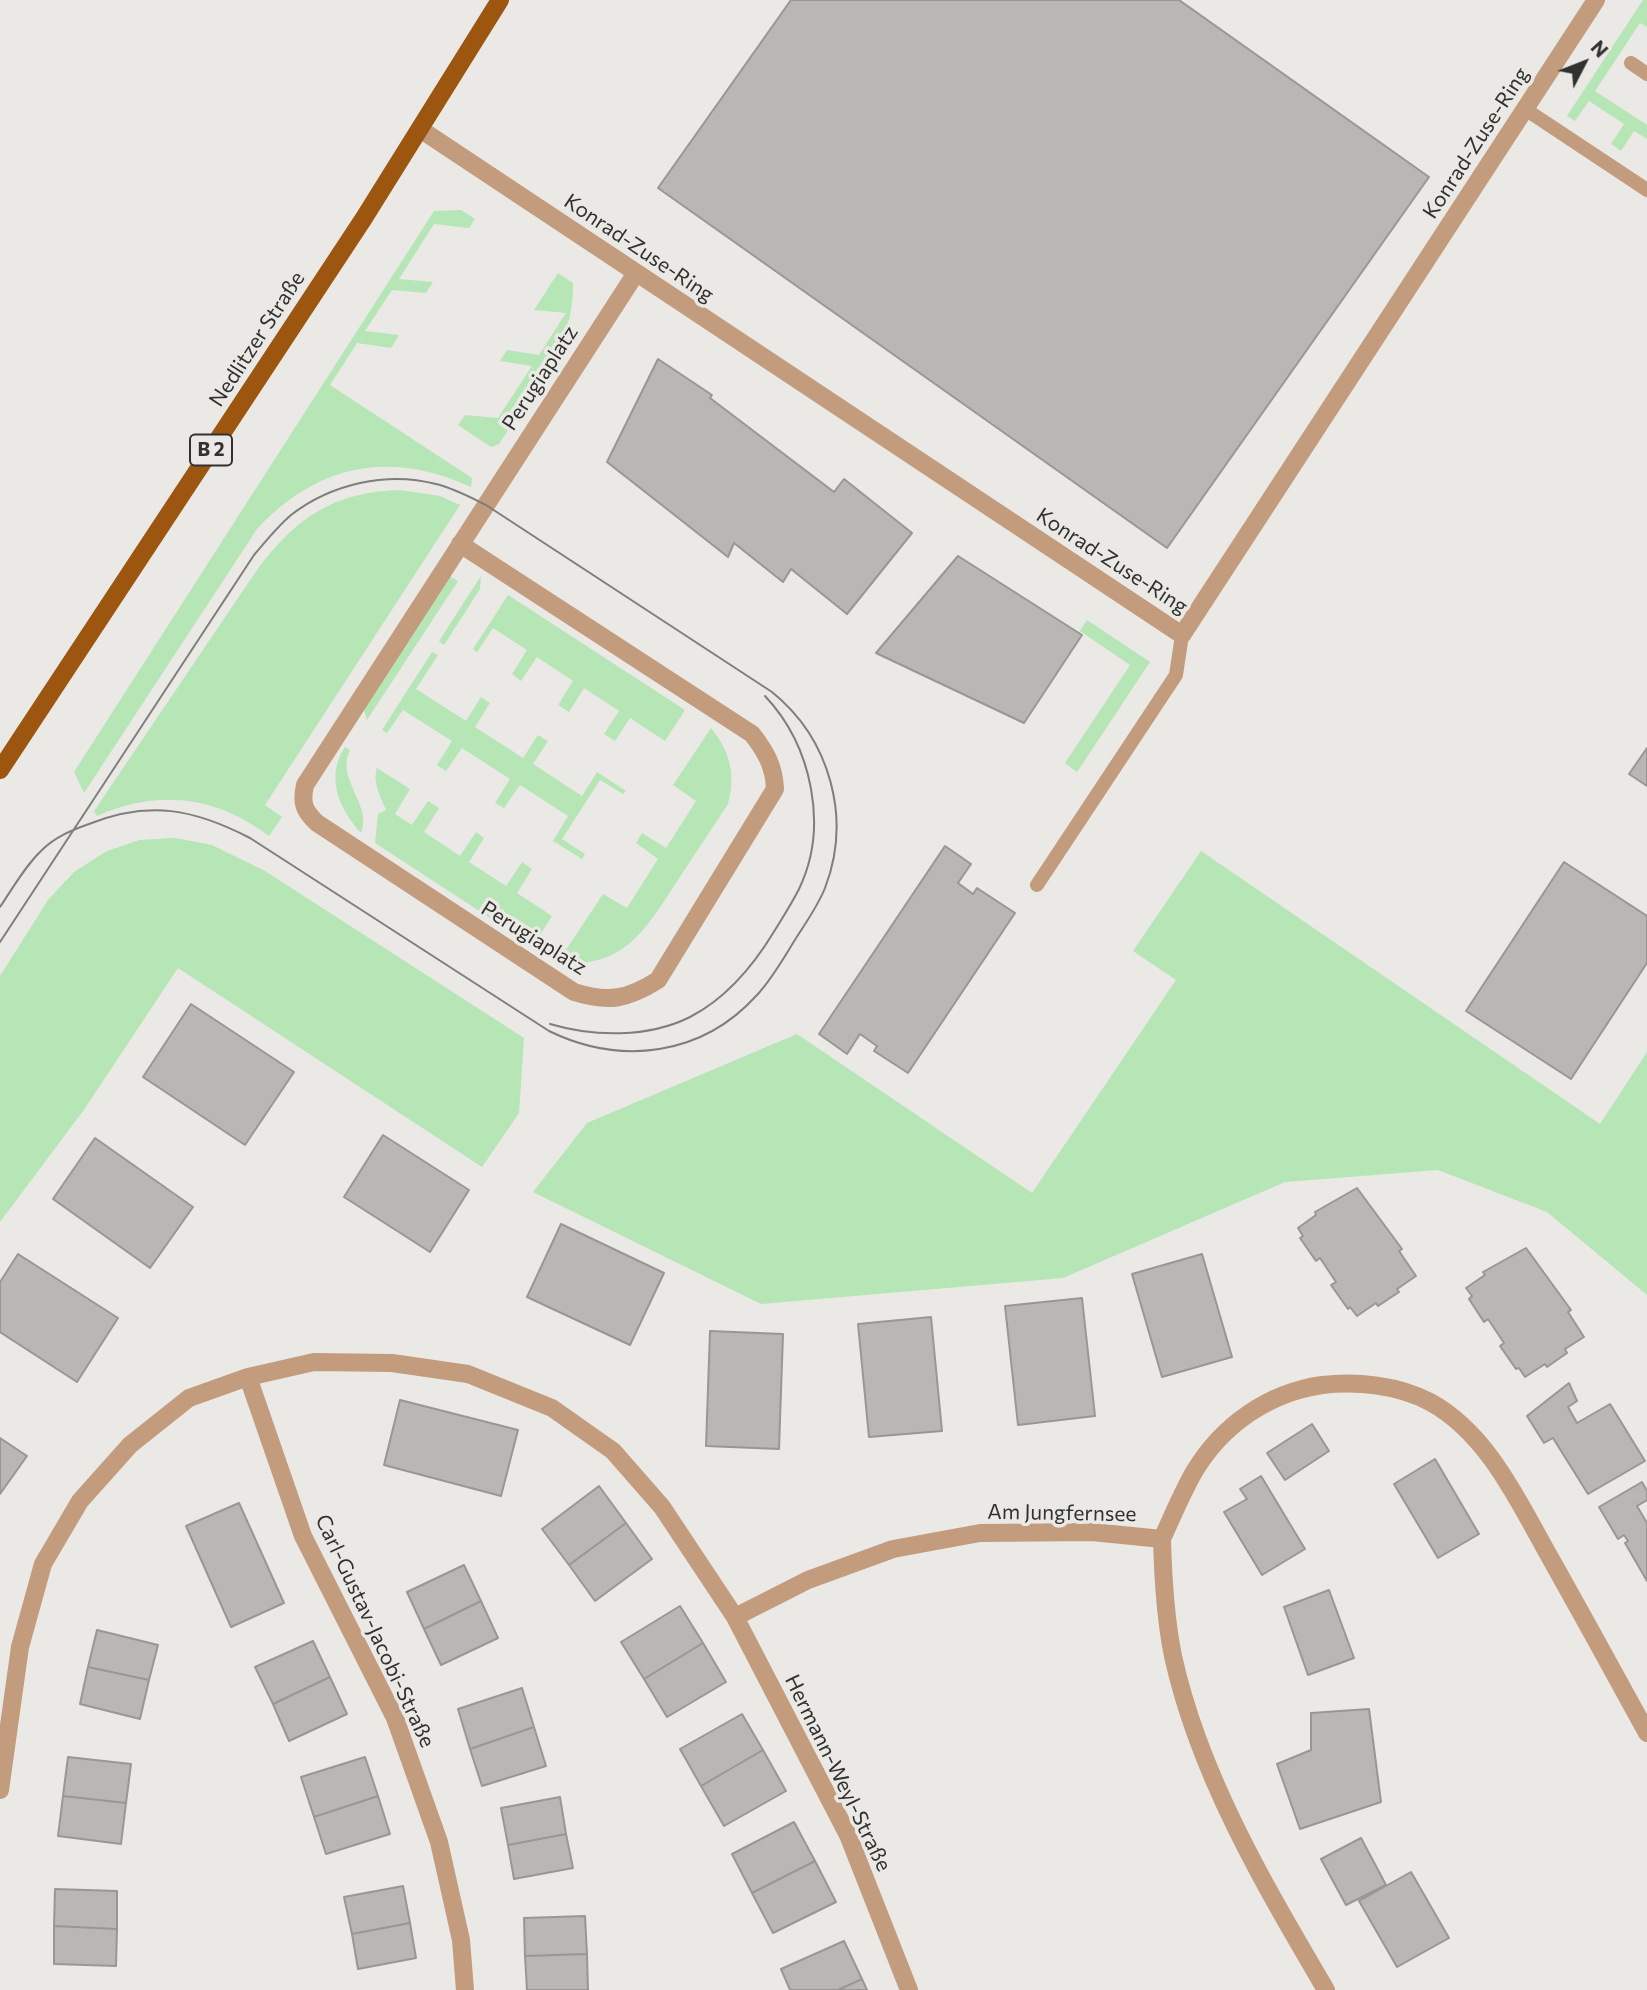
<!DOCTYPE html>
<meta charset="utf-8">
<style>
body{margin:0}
#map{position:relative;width:1647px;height:1990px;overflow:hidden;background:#eae9e5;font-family:Commissioner,sans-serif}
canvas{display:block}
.north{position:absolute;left:1549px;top:28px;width:70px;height:70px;-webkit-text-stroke:5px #eae9e5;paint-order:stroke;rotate:48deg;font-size:19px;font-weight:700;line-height:28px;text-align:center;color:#31312f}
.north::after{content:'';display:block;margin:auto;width:24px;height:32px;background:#31312f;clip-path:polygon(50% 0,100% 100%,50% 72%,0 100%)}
</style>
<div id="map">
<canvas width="1647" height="1990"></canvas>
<div class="north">N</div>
</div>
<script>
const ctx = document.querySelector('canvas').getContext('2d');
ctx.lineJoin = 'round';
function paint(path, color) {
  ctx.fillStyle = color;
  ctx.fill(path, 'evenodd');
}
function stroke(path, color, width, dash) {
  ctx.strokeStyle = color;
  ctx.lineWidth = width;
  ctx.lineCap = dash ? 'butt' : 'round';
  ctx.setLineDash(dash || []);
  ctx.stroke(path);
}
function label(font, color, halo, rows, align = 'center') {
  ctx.font = font + ' Commissioner,sans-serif';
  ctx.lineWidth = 7;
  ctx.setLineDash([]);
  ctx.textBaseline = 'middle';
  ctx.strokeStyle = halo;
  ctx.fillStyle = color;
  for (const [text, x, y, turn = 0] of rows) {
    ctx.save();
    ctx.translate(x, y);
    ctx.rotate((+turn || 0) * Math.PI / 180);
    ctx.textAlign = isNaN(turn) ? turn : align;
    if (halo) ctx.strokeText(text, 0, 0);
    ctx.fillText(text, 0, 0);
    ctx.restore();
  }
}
const green = new Path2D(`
 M1643,0H1647V27L1640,23L1595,91L1647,125V139L1634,131L1621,151L1611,144L1624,124L1589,101L1575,121L1567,116Z
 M461,210L475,219L469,228L434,224L399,279L433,282L426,293L392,290L365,331L399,335L391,348L357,343L330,385L472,478L471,487C389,450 318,464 257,529L84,793L74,772L434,211Z
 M558,273L573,283C575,346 531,395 499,444L491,447L458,425L465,415L498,418L532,366L500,361L507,350L539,355L566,313L534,310Z
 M400,490L440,496L460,505L265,805L282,817L269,836C215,796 159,789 97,816L94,811L259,567C298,516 335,492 400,490Z
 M449,576L458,581L367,720L363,707Z
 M481,576L480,589L444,645L439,641Z
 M508,595L685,710L665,741L630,718L615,741L604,734L619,711L584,688L569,712L558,705L573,681L537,657L521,681L512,674L527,650L493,628L477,652L473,649Z
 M1087,620L1150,662L1077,772L1065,763L1130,665L1080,631Z
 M432,652L438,655L416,689L466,721L481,697L490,703L475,727L523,758L538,735L548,741L533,764L582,796L597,772L626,791L623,794L600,780L562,839L585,854L582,859L553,841L568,816L520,785L504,808L495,803L510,779L462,748L446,771L437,765L452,741L403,710L387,733L382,730Z
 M711,728C730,752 736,774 728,804C711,830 694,855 678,880C646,928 625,970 558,962L603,894L627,908L658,859L636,843L642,833L666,848L696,801L673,785Z
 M345,747L350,750C335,779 373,805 361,833C339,809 325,776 345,747Z
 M377,768L410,789L395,814L412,825L428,801L439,808L424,832L460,856L476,832L484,838L469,862L506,886L522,862L532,869L517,893L552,916L533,946L375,843L378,814L386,810C381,797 372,782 377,768Z
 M175,838L212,845L265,871L524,1038L519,1113L482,1167L178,968L83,1111L0,1222V976L48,900L74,872L105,852L139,840Z
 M1201,851L1600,1124L1647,1052V1295L1547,1212L1438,1170L1285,1182L1063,1278L761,1304L533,1192L587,1123L797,1034L1032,1193L1176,980L1133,951Z`);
const building = new Path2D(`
 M791,0H1179L1429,177L1167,548L658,188Z
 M658,359L712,395L710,398L834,492L844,479L912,533L847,614L791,569L783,582L734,543L728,557L607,462Z
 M958,556L1082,635L1024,723L876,653Z
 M1647,748V786L1629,774Z
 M945,846L971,864L958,883L973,894L977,888L1015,913L908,1073L874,1051L877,1046L860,1034L847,1054L819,1034Z
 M1564,862L1647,916V963L1571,1079L1466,1011Z
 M191,1004L294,1072L245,1145L143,1077Z
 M383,1135L469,1190L430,1252L344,1197Z
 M95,1138L193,1207L150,1268L53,1199Z
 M1357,1188L1402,1249L1399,1251L1416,1276L1397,1289L1399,1292L1378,1306L1376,1303L1357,1316L1350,1307L1348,1309L1331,1285L1336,1282L1320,1258L1316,1261L1300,1238L1303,1236L1298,1228L1316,1215L1315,1212Z
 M561,1224L664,1273L630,1345L527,1297Z
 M1526,1248L1571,1310L1568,1312L1584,1337L1565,1349L1567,1353L1547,1367L1545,1364L1525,1377L1519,1368L1516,1369L1500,1346L1504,1343L1488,1319L1484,1322L1469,1299L1472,1296L1466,1288L1485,1275L1483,1272Z
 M18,1254L118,1318L77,1382L0,1332V1282Z
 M1202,1254L1232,1357L1162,1377L1132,1274Z
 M1082,1298L1095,1416L1018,1425L1005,1306Z
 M931,1317L942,1431L869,1437L858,1324Z
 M710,1331L783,1334L779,1449L706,1446Z
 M1569,1383L1577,1401L1568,1407L1577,1423L1610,1404L1645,1461L1588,1494L1553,1438L1544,1443L1527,1416Z
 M400,1400L518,1430L501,1496L384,1465Z
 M1312,1424L1329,1451L1285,1480L1267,1453Z
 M0,1438L27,1456L0,1494Z
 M1435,1459L1479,1534L1438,1558L1394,1484Z
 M1261,1476L1305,1549L1262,1575L1224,1512L1247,1499L1240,1489Z
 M1642,1482L1647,1491V1500L1637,1506L1647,1523V1581L1625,1543L1628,1541L1624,1535L1618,1539L1599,1507Z
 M599,1486L626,1523L569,1565L542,1529Z
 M239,1503L284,1603L231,1627L186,1526Z
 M626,1523L652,1559L595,1601L569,1565Z
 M464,1565L481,1601L424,1629L407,1592Z
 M1329,1590L1354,1658L1308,1675L1284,1607Z
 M481,1601L498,1638L441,1665L424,1629Z
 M680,1606L703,1643L644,1679L621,1642Z
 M97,1630L158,1645L149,1680L88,1667Z
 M313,1641L330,1677L273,1704L255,1667Z
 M703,1643L726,1682L667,1717L644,1679Z
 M88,1667L149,1680L140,1719L80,1704Z
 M330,1677L347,1714L289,1741L273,1704Z
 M522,1688L534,1727L470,1749L458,1709Z
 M1369,1709L1381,1802L1300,1829L1277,1764L1311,1750V1713Z
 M742,1714L763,1750L701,1786L680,1749Z
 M534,1727L546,1766L482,1786L470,1749Z
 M763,1750L786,1791L724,1826L701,1786Z
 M68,1757L131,1764L126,1803L63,1796Z
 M365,1757L378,1796L314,1817L301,1777Z
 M63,1796L126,1803L121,1844L58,1836Z
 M378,1796L390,1834L326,1854L314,1817Z
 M560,1797L566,1834L508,1845L501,1808Z
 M794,1822L815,1861L752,1893L732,1854Z
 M566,1834L573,1868L514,1879L508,1845Z
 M1361,1838L1386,1885L1346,1905L1321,1859Z
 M815,1861L836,1902L773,1933L752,1893Z
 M1411,1872L1449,1938L1397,1967L1359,1901Z
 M403,1886L410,1923L352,1934L344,1897Z
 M55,1889L117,1891V1929L54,1926Z
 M585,1916L587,1954L525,1956L524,1918Z
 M410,1923L416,1958L358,1969L352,1934Z
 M54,1926L117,1929L116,1966L54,1964Z
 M844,1941L862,1979L838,1990H790L781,1969Z
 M587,1954L588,1990H527L525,1956Z
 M862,1979L867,1990H838Z`);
const lane = new Path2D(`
 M1631,63L1647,74
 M1525,109L1647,190
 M1037,885L1176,675L1182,635`);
const street = new Path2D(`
 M420,129L1182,635L1596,0
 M460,544L752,734C766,752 774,766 775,789L658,980C628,999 609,1003 574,992L317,823C304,811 301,803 305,785L636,273
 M248,1377L303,1536L395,1718L439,1842L461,1940L465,1990
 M1162,1539C1163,1578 1165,1617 1173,1656C1199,1775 1265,1886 1326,1990
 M735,1617L808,1580L893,1549L980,1533L1092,1532L1162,1539C1172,1517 1182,1493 1194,1472C1222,1425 1268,1393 1322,1385C1357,1381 1398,1385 1430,1402C1489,1434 1520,1505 1552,1561C1584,1618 1616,1676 1647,1733
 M0,1790L20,1647L43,1564L80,1501L130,1445L189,1398L248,1377L314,1362L392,1363L468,1374L552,1408L613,1451L662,1507L735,1617L848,1835L909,1990`);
const primary = new Path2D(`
 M0,770L364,218L500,0`);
const tram = new Path2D(`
 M0,907C13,888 25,866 42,850C55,837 72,830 89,824C149,800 194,809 250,838L549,1031C621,1066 702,1056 757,995C771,980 782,961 793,943C804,925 817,908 825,888C852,818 830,739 772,692L486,505C470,497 453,488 436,484C387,471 331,484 291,515C277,527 266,541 254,555L0,942
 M550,1024C594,1037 648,1038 690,1017C727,998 754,965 775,930C783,917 792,903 799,889C829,827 812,746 765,696`);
const shields = [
 [211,450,42]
];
const shieldNames = [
 ["B 2",211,450]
];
const streetNames = [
 ["Konrad-Zuse-Ring",1476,143,-57],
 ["Konrad-Zuse-Ring",639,248,34],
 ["Nedlitzer Straße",257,339,-57],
 ["Perugiaplatz",540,378,-57],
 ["Konrad-Zuse-Ring",1112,561,33],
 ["Perugiaplatz",534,938,32],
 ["Am Jungfernsee",1062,1513,1],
 ["Carl-Gustav-Jacobi-Straße",375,1631,65],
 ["Hermann-Weyl-Straße",838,1773,64]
];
paint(green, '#b6e5b6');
paint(building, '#b8b7b3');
stroke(building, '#989794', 2);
stroke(lane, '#c39b7d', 14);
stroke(street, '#c39b7d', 18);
stroke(primary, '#9d560f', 18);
stroke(tram, '#7f7e7b', 2);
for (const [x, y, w] of shields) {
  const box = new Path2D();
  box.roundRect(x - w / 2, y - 15.5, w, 31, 5);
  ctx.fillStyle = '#eae9e5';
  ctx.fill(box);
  stroke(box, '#31312f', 2);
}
label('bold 19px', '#31312f', null, shieldNames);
label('21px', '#31312f', '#eae9e5', streetNames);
</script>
